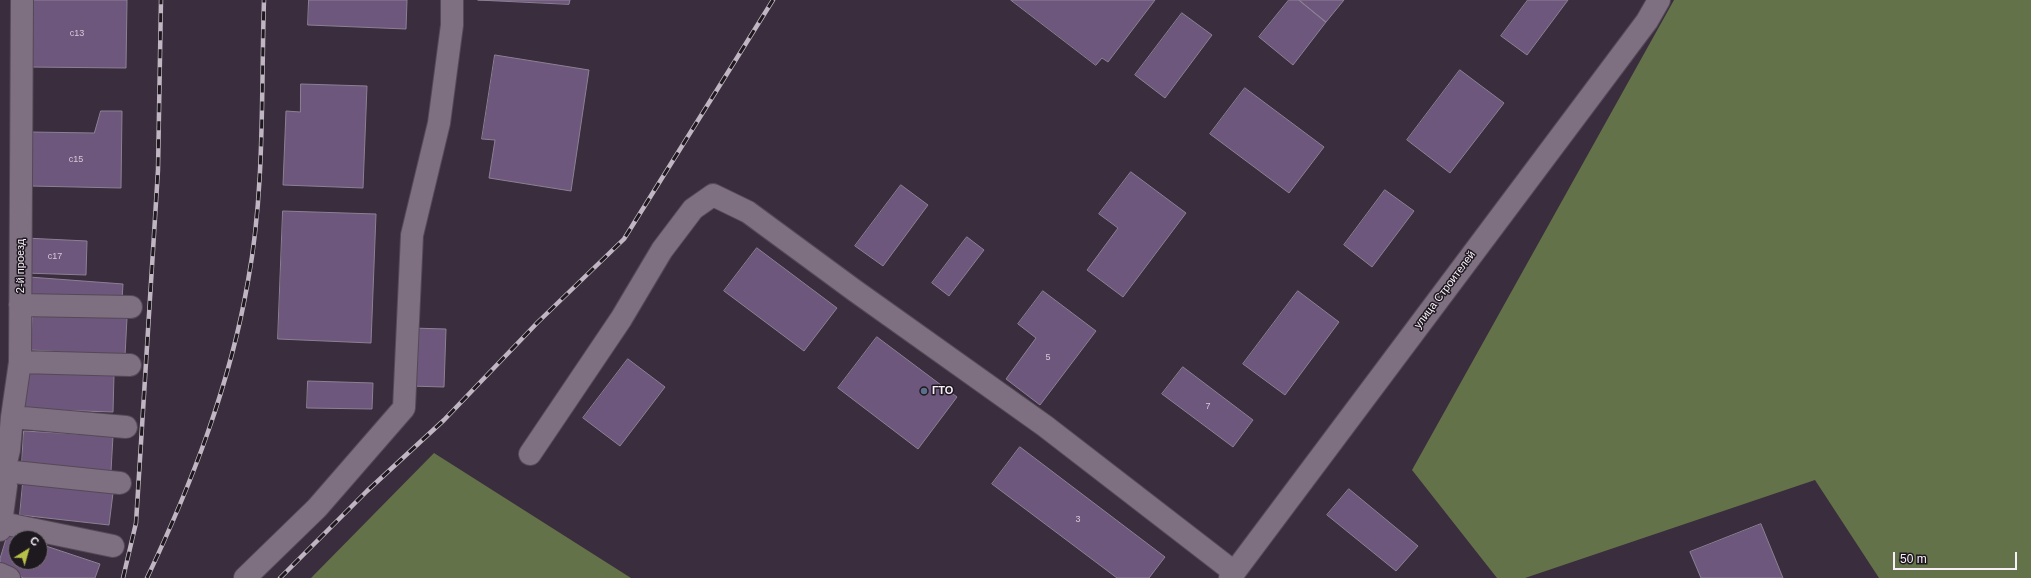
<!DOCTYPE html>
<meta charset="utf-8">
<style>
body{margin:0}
#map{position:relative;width:2031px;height:578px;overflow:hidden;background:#3a2d3d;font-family:Arial,sans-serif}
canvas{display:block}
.north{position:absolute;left:8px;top:530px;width:40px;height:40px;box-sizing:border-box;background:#1e181f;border:1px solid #756e77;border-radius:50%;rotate:37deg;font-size:11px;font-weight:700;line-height:16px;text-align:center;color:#f8effa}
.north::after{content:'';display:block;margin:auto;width:14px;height:18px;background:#b8c147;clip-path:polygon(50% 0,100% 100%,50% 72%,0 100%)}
.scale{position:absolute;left:1893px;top:552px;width:124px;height:18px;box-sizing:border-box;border:2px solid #f8effa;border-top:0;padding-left:5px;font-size:12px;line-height:14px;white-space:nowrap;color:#f8effa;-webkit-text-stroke:3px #1e181f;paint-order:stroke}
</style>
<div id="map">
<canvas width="2031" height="578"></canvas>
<div class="north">С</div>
<div class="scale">50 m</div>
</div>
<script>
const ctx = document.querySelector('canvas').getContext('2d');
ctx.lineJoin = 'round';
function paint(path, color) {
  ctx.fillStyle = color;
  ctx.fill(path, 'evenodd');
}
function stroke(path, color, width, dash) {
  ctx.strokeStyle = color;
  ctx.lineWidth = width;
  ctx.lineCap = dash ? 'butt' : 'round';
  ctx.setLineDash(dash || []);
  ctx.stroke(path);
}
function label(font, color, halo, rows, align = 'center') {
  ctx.font = font + ' Arial,sans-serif';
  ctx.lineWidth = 3;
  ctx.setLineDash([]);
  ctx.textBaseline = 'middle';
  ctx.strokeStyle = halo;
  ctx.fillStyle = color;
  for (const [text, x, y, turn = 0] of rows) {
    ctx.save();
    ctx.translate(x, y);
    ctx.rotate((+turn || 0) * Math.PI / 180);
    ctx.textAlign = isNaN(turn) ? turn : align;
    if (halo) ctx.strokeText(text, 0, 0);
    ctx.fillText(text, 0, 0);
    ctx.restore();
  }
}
const forest = new Path2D(`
 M1674,0H2031V578H1879L1815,480L1525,578H1497L1412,470Z
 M434,453L631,578H311Z`);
const building = new Path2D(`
 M28,0H127L126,68L27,67Z
 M309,0H407L406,29L308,25Z
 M478,0H570L569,4Z
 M1011,0H1155L1108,62L1102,58L1096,65Z
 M1289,0H1299L1326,22L1293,65L1259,37Z
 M1299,0H1344L1326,22Z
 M1528,0H1568L1527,55L1501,36Z
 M1182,13L1212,35L1165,98L1135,75Z
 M495,55L589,70L571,191L489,178L495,140L482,139Z
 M1460,70L1504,103L1450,173L1407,140Z
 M301,84L367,86L363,188L283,185L286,111L300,112Z
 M1245,88L1324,147L1289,193L1210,134Z
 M101,111H122L121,188L30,186L31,132L94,133Z
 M1131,172L1186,213L1123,297L1087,270L1118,228L1099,214Z
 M901,185L928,205L883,266L855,246Z
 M1385,190L1414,211L1372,267L1344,245Z
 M283,211L376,214L371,343L278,339Z
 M967,237L984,250L949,296L932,283Z
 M25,238L87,241L86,275L24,273Z
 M757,248L837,308L804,351L724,291Z
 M29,277L123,284L122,300L28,294Z
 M1043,291L1096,331L1040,405L1006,379L1036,338L1018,324Z
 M1298,291L1339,322L1285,395L1243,364Z
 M33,314L127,318L125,356L31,350Z
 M411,328L446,329L444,387L409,386Z
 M877,337L957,397L918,449L838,388Z
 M628,359L665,387L620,446L583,418Z
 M1183,367L1253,420L1233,447L1162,394Z
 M23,372L114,375L113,412L22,409Z
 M308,381L373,383L372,409L307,408Z
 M24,431L113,436L111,471L22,463Z
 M1020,447L1165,557L1149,578H1117L992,484Z
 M23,483L113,493L109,525L20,515Z
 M1349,489L1418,546L1396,571L1327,515Z
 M1761,524L1783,578H1701L1690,552Z
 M8,534L21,538H16V562H40V544L100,564L95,578H24L0,570V559Z`);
const minor = new Path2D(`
 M20,305L131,307
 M20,362L130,365
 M12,417L126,427
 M530,454L621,319L662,250L693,209L713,195L748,212L854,290L1045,426L1234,572
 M4,471L120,483
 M2,523L113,546
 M0,530L6,486L4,471L9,450L12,417L20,362L22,0
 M0,574L9,578
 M245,578L317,508L404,408L412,235L439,123L452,25V0
 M1230,578L1647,21L1659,0`);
const rail = new Path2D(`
 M123,578L136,523L158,170L161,0
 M147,578C192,483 230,385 248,281C265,189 261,93 264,0
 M280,578L367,491L444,420L538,322L624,239L773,0`);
const markers = [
 [924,391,4,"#5c6f8a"]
];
const numberNames = [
 ["с13",77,34],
 ["с15",76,160],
 ["с17",55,257],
 ["5",1048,358],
 ["7",1208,407],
 ["3",1078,520]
];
const streetNames = [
 ["2-й проезд",21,266,-90],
 ["улица Строителей",1445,290,-53]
];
const poiNames = [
 ["ГТО",932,391]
];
paint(forest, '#647249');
paint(building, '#6e577c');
stroke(building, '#8c8094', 1);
stroke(minor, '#554957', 24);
stroke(minor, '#7e6f81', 22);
stroke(rail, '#c0b5c2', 4.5);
stroke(rail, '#1e181f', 3, [9]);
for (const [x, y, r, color] of markers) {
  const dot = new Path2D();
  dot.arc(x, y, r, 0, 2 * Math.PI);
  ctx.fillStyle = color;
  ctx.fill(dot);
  stroke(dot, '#1e181f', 1.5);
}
label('9px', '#d6c9da', null, numberNames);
label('11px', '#f8effa', '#1e181f', streetNames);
label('bold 11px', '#f8effa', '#1e181f', poiNames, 'left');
</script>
